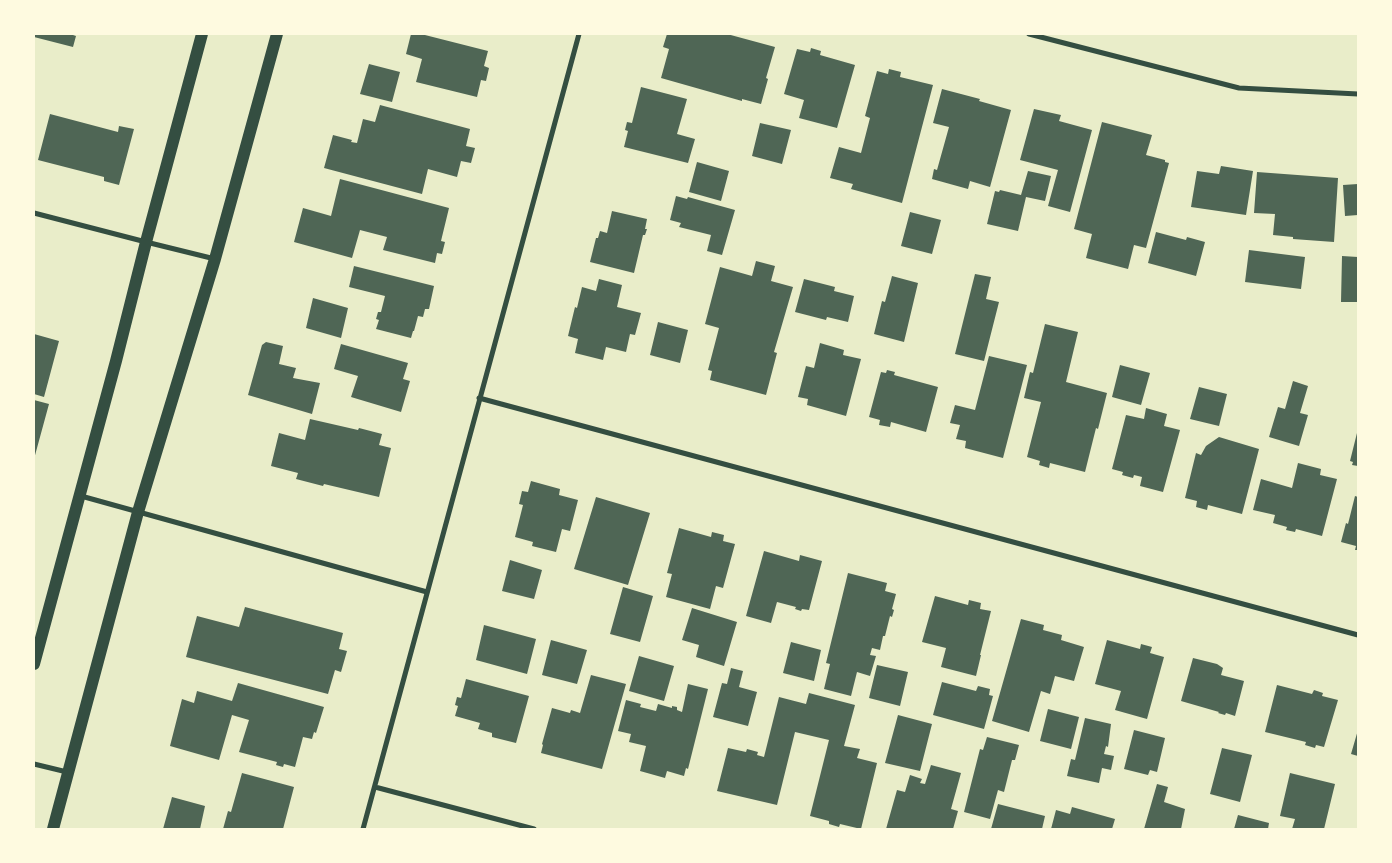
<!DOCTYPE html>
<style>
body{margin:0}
#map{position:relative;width:1392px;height:863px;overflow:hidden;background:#e9edc9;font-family:Raleway,sans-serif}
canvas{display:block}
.frame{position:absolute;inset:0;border:35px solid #fefae0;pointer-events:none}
</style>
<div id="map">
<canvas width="1392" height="863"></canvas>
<div class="frame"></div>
</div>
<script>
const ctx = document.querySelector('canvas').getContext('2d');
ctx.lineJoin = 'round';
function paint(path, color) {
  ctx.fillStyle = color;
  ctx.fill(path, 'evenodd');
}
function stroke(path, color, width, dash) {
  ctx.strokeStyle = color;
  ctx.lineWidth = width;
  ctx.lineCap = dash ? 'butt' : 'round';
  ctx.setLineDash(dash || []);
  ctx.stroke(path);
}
const building = new Path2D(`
 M34,34H70L76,36L73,47L34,37Z
 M411,34H421L488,51L484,66L489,68L486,81L481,80L477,97L416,82L422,59L406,54Z
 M667,34H727L775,47L766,78L768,79L761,104L742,99V101L661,78L669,49L663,47Z
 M811,48L821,51L820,55L855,65L837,128L799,118L804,100L784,94L797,49L810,52Z
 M369,64L400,72L392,102L360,94Z
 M889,69L901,72L900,77L933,85L902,203L851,189L853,184L830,178L839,147L861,153L870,118L865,116L877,71L888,74Z
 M641,87L687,99L677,134L695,139L688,163L624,147L628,131L625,130L627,122L632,123Z
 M942,89L980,99L979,101L1011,110L990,187L970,181L968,189L932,179L934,169L937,170L949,127L933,123Z
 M380,105L470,129L466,146L475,148L471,163L461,161L457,177L428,169L422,194L324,168L333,135L352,140L351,142L357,143L363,119L375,122Z
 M1034,109L1061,115L1059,121L1092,130L1070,212L1048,206L1058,170L1020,160Z
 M50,114L118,132L119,126L134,129L119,185L104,181V177L38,160Z
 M1102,122L1152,135L1146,155L1165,160V162L1169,163L1146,248L1134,245L1128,269L1086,258L1092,234L1074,229Z
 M760,123L791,130L782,164L752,156Z
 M697,162L729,171L721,201L689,192Z
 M1221,166L1253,171L1246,215L1191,207L1197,171L1219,174Z
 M1028,171L1051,176L1045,201L1026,197L1018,231L987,224L995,191L999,192L1000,190L1021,195Z
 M1257,172L1338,178L1334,242L1293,239V237L1273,235L1275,214L1254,213Z
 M340,179L449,208L441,241L445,242L442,254L437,253L435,263L383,250L387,237L360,230L352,258L294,242L303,208L331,216Z
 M1358,184V215L1345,216L1343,185Z
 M676,196L687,199L688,197L735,210L722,255L707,251L711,235L679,227L681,223L670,220Z
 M612,211L647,219L645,229H647L645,235H643L634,273L590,262L596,238H598L600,231L607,233Z
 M910,212L941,220L932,254L901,246Z
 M1156,232L1186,240L1187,237L1205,242L1196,276L1148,263Z
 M1249,250L1305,257L1301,289L1245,282Z
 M1342,256L1358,257V302H1341Z
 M756,261L775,266L771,281L793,287L774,352L777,353L766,395L710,380L712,371L708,370L719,328L705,324L720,267L752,276Z
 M354,266L434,286L429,309H425L423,317L418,316L414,331H413L411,338L376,329L379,320L376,319L378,312H381L385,296L349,287Z
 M975,274L991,277L986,299L999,302L984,361L955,354Z
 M892,276L918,283L904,342L874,334L882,301L885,302Z
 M599,279L622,285L617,307L641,313L635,335L630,334L626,352L606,347L603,360L575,353L578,339L568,336L575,307L577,308L582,287L596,291Z
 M804,279L835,287L834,291L854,296L848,322L827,317L826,320L795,312Z
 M313,298L348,308L341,338L306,328Z
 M658,322L688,330L680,363L650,355Z
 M1045,324L1078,332L1066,382L1107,393L1098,429L1096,428L1085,472L1050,463L1049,468L1039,465L1040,461L1027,457L1041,402L1024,398L1030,372L1033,373Z
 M34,334L59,341L44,397L34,394Z
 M266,342L283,346L279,364L296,368L293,378L320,383L312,414L248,395L262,345Z
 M820,343L844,350L843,355L861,359L846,416L807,405L808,399L798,397L806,366L814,368Z
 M341,344L408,363L403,379L410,381L401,412L351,397L358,376L334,369Z
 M989,356L1027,365L1003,458L965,448L966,441L956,439L960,425L950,423L955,405L975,410Z
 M1120,365L1150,373L1141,405L1112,397Z
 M887,370L895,372L894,375L938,387L926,432L891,422L890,427L879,425L880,420L869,417L881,372L886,373Z
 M1293,381L1308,386L1300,413L1308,415L1299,446L1269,437L1278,407L1285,409Z
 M1199,387L1227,394L1219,426L1190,419Z
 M34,400L49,404L34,459Z
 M1146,408L1167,414L1164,426L1180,430L1163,492L1140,486L1142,477L1134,475L1133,478L1122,475L1123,472L1112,469L1126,415L1144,419Z
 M310,419L358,430L359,428L382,434L379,445L391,448L379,497L324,484L323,486L296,479L298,473L271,466L279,433L305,440Z
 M1358,429V466L1352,465L1353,462L1350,461Z
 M1219,437L1259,449L1242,514L1208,505L1207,510L1196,507L1197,501L1185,498L1196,453L1201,455L1206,446Z
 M1298,463L1321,469L1320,475L1337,479L1322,536L1296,529L1295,532L1286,530L1287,527L1273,523L1275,515L1253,510L1261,479L1292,488Z
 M531,481L560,489L559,495L578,500L570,531L562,529L556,552L532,546L533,542L515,537L523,505L519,504L522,491L528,492Z
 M1355,496L1358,497V550H1355L1356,546L1341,542L1346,523L1348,524Z
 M596,497L650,513L628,585L574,569Z
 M679,528L711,537L712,532L724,535L723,541L735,544L723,588L716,586L710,609L666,597L672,574L667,573Z
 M764,551L799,561L800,555L822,561L809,610L802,609L801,611L795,609L796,607L777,602L771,623L746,616Z
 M510,560L542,570L534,599L502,591Z
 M848,573L887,583L885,591L896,594L892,609L894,610L892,617L890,616L885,636H883L880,650L872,648L870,655L876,656L870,676L857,672L851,696L824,689L830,664L826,663Z
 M623,587L653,596L640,642L610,634Z
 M935,596L968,605L969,600L981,603L980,609L991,611L980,655H981L976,676L941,667L946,648L922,642Z
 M245,607L343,633L339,649L347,651L341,672L335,670L328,694L186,657L197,616L239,627Z
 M692,608L737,622L724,666L696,657L699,645L682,640Z
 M1021,619L1044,625L1043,630L1062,635L1061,640L1084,647L1074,681L1055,676L1050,694L1041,691L1029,732L992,721Z
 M484,625L536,639L527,674L476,660Z
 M551,640L587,650L577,684L542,675Z
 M1107,640L1140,649L1141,644L1152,647L1150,653L1164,657L1147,719L1115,710L1121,691L1095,684Z
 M791,642L821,650L814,681L783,673Z
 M639,656L674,666L664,701L629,691Z
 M1193,658L1217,664L1223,668L1221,675L1244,681L1235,716L1226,713L1225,715L1218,713L1219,712L1181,701Z
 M877,665L908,672L900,706L869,698Z
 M731,668L743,671L739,687L757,692L748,726L713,717L722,683L727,684Z
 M591,675L626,684L602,769L541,753L543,745L542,744L552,708L570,713L571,710L580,713Z
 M466,679L529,696L516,743L492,737V733L478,729L480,723L455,716L458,706L455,705L457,697L461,698Z
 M942,682L976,691L978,686L990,689L989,695L993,696L984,729L933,715Z
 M238,683L324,707L316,733L314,732L312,739L303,737L295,767L284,764L283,767L276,765L277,762L239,752L249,720L232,715L219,760L170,746L182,699L194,703L197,691L232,701Z
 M688,684L708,689L688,769L686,768L684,776L667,771L665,778L640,771L646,746L629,742L631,734L618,731L626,700L641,704L640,707L656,711L658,704L672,708V706L677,707V710L682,712Z
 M1277,685L1312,694L1314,690L1323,693L1322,696L1338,700L1324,747L1316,745L1315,748L1305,745L1306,742L1265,732Z
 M809,693L855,705L844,746L860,749L857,758L877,763L861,829L840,824L839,827L829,824V821L810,816L829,740L795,732L777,805L717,791L728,748L746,752L747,749L758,752L757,755L764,757L779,697L806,704Z
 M1048,709L1079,717L1071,749L1040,741Z
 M898,715L932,724L920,771L885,763Z
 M1085,718L1111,724L1108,747L1106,746L1104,754L1114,756L1111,770L1102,768L1099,783L1067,776L1071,759L1075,760Z
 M1134,730L1165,738L1157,772L1150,770L1148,775L1124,769Z
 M1358,730V756L1351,754Z
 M987,737L1019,745L1015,760H1012L1004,792L998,790L990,819L964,812L980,749L983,750Z
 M1222,748L1252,755L1240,802L1210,794Z
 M931,765L961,773L951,809L958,811L953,829H886L897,790L905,792L910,775L922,779L920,783L925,784Z
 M242,773L294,787L283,829H223L228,811L231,812Z
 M1290,773L1335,784L1324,829H1292L1295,819L1280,816Z
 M1157,784L1168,787L1164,802L1185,809L1181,829H1144Z
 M172,797L205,806L200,829H163Z
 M998,804L1045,816L1042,829H991Z
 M1072,807L1115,819L1112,829H1051L1056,810L1070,814Z
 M1238,815L1269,823L1268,829H1234Z`);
const minor = new Path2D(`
 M1029,34L1239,88L1358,94
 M34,213L146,242L215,259
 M479,398L1358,635
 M81,496L427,592
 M34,764L67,772
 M375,787L534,829
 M363,829L579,34`);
const primary = new Path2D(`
 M34,664L116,361L146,242L202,34
 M53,829L138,512L215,259L277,34`);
paint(building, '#4f6655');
stroke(minor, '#344e41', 5);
stroke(primary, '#344e41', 12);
</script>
